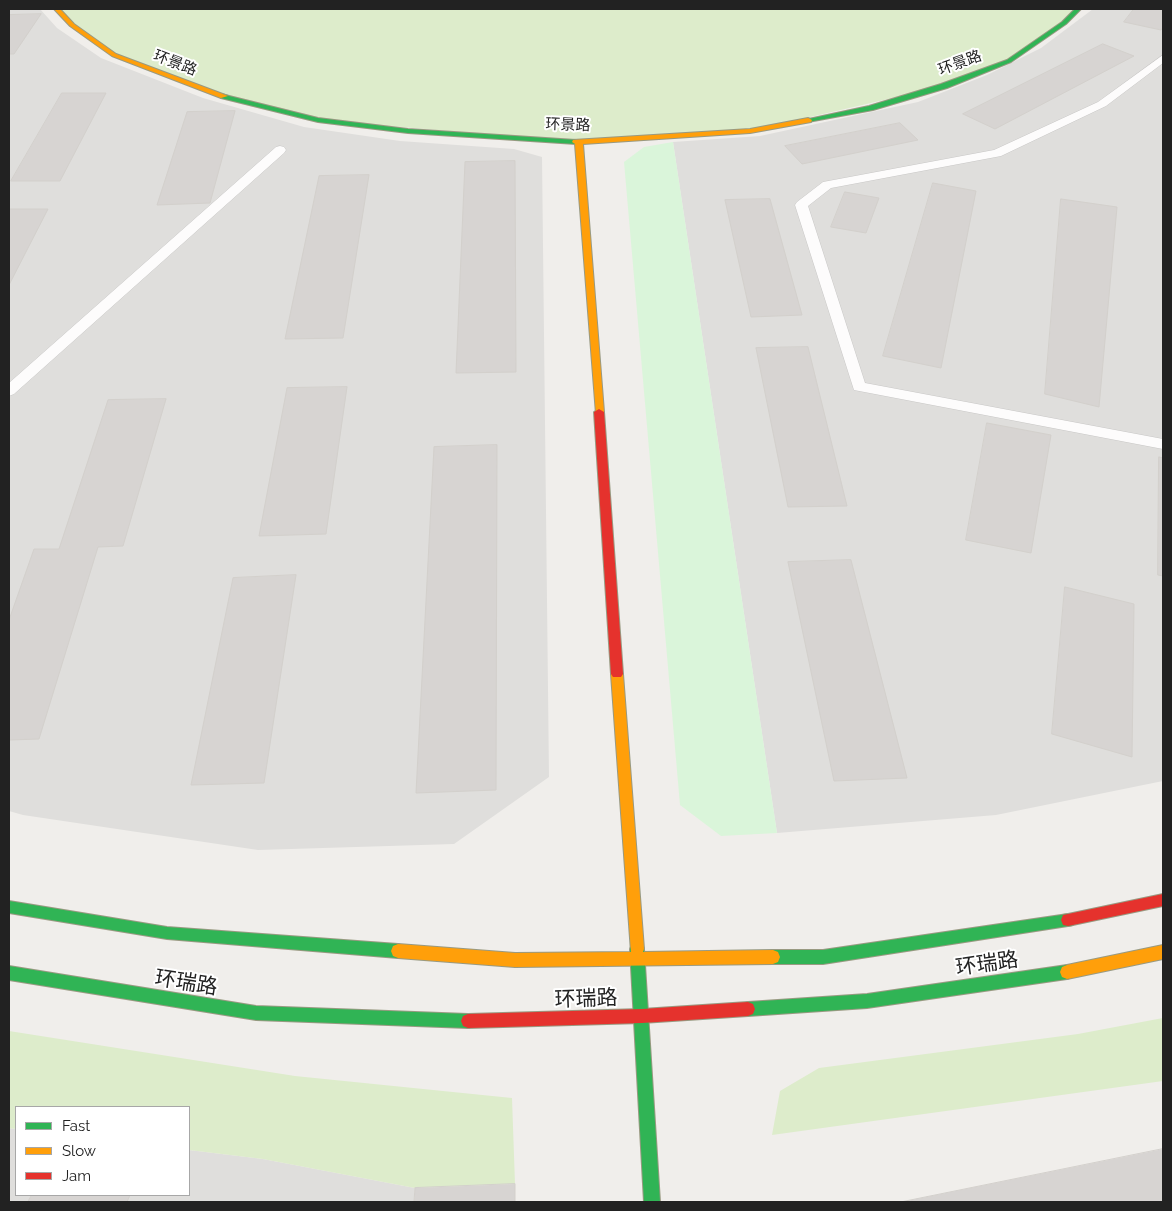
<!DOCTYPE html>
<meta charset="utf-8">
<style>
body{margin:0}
#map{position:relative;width:1172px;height:1211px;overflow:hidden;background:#f0eeeb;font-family:Raleway,sans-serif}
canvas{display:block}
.frame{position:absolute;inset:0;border:10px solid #222;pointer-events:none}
.legend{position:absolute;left:15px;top:1106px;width:175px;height:90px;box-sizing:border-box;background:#fff;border:1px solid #a7a7a7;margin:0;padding:6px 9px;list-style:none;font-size:15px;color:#222}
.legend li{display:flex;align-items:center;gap:10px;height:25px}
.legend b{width:25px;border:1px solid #a7a7a7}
</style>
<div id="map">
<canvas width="1172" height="1211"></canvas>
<div class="frame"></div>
<ul class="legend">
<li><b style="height:6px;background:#30b455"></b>Fast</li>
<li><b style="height:6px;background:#ff9f0a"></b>Slow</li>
<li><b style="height:6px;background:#e5322d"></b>Jam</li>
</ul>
</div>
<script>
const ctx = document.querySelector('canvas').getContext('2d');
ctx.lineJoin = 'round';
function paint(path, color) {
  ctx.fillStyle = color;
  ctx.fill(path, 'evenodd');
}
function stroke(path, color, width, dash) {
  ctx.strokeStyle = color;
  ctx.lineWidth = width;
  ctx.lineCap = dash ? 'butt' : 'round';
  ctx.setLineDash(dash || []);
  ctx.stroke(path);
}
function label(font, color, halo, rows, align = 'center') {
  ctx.font = font + ' Raleway,"Noto Sans SC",sans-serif';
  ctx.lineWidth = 4;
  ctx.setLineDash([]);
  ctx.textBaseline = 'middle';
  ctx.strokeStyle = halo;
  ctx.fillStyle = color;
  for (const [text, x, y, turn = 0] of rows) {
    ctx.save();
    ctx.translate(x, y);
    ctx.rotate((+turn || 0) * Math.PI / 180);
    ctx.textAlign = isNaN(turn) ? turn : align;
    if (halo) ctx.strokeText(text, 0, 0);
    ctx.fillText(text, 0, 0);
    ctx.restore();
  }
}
const residential = new Path2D(`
 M9,9H40L57,28L101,58L203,98L304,127L400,141L514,149L542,157L549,777L454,844L258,850L23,815L9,811Z
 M1093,9H1163V781L996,815L777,833L673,142L760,136L918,102L987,75L1041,48Z
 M9,1128L16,1129V1195H189V1150L263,1159L415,1188L414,1202H9Z`);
const grass = new Path2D(`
 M57,9H1078L1064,23L1009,61L944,86L750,131L579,142L318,120L215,94L114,55L72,25Z
 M1163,1018V1081L772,1135L780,1091L819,1068L1078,1034Z
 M9,1031L295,1076L512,1098L515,1184L415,1188L263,1159L189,1150V1107H16V1129L9,1128Z`);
const park = new Path2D(`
 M673,142L777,833L721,836L680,805L624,162L644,147Z`);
const building = new Path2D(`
 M1134,9H1163V27L1161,30L1124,22Z
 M41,14L14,54H9V15Z
 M1103,44L1134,56L995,129L963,114Z
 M62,93H106L60,181H11Z
 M235,111L210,203L157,205L187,112Z
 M900,123L918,140L802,164L785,146Z
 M515,161L516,372L456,373L465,162Z
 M369,175L343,338L285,339L319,176Z
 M933,183L976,191L941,368L883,356Z
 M845,192L879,198L866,233L831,227Z
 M770,199L802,315L751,317L725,200Z
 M1061,199L1117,207L1099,407L1045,394Z
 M9,209H48L9,285Z
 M808,347L847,506L788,507L756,348Z
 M347,387L326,534L259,536L287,388Z
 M166,399L123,546L98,547L39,739L9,740V620L34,549H59L108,400Z
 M987,423L1051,435L1031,553L966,540Z
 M497,445L496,790L416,793L434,447Z
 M1159,457L1163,458V576L1158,575Z
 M851,560L907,778L834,781L788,562Z
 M296,575L264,783L191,785L233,578Z
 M1065,587L1134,604L1132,757L1052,734Z
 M1163,1149V1202H901Z
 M515,1184V1202H414L415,1188Z
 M32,1195H130L127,1202H28Z`);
const lane = new Path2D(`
 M1163,55V63L1106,106L1001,156L831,188L808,206L865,383L1163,439V449L854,390L795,205L797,202L823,182L994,150L1098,102Z
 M280,146L284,147L286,150L284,153L14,394L9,396V383L276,147Z`);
const fast = new Path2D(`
 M1075,9H1081L1066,24L1011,62L947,88L873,110L808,122L804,120L869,106L941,84L1007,60L1062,22Z
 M221,94L318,118L408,129L576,140L580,142L576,144L408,133L318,122L221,98Z
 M9,901L167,927L398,944L403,946L405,951L403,956L398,958L167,939L9,913Z
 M1068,914L1073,915L1075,920L1073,925L1068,926L823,964H773L768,962L766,957L768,952L773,950H823Z
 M637,942L642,944L644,949L660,1202H644L630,949L632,944Z
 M1067,965L1072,967L1074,972L1072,977L1067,979L867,1008L748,1016L743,1014L741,1009L743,1004L748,1002L867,994Z
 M9,966L256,1006L468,1014L473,1016L475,1021L473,1026L468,1028L256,1020L9,980Z`);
const slow = new Path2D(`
 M54,9H60L74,24L116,54L228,96L221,98L112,56L70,26Z
 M808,118L812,120L811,122L750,133L583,144L604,412L599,415L596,414L575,144L572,142L573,140L750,129Z
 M617,669L621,671L623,674L644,949L643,952L773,950L778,952L780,957L778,962L773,964L515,967L398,958L393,956L391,951L393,946L398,944L515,953L631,952L611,674L613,671Z
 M1163,945V959L1067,979L1062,977L1060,972L1062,967L1067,965Z`);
const jam = new Path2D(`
 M599,409L604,412L623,674L621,677H613L611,674L594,412Z
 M1163,894V906L1068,926L1063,925L1061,920L1063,915L1068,914Z
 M748,1002L753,1004L755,1009L753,1014L748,1016L642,1023L468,1028L463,1026L461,1021L463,1016L468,1014L642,1009Z`);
const farStreetnames = [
 ["环景路",175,63,21],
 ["环景路",960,63,-20],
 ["环景路",568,125,2]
];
const nearStreetnames = [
 ["环瑞路",987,964,-8],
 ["环瑞路",186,983,9],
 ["环瑞路",586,999,-2]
];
paint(residential, '#dfdedc');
paint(grass, '#ddeccb');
paint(park, '#daf5da');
paint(building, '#d7d4d2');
stroke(building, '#d3d0cc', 1);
stroke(lane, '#c9c8c7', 1);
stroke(fast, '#999a82', 2);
stroke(slow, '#999a82', 2);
stroke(jam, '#999a82', 2);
paint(lane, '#fdfcfc');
paint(fast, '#30b455');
paint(slow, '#ff9f0a');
paint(jam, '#e5322d');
label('15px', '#222', '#fff', farStreetnames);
label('21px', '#222', '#fff', nearStreetnames);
</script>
